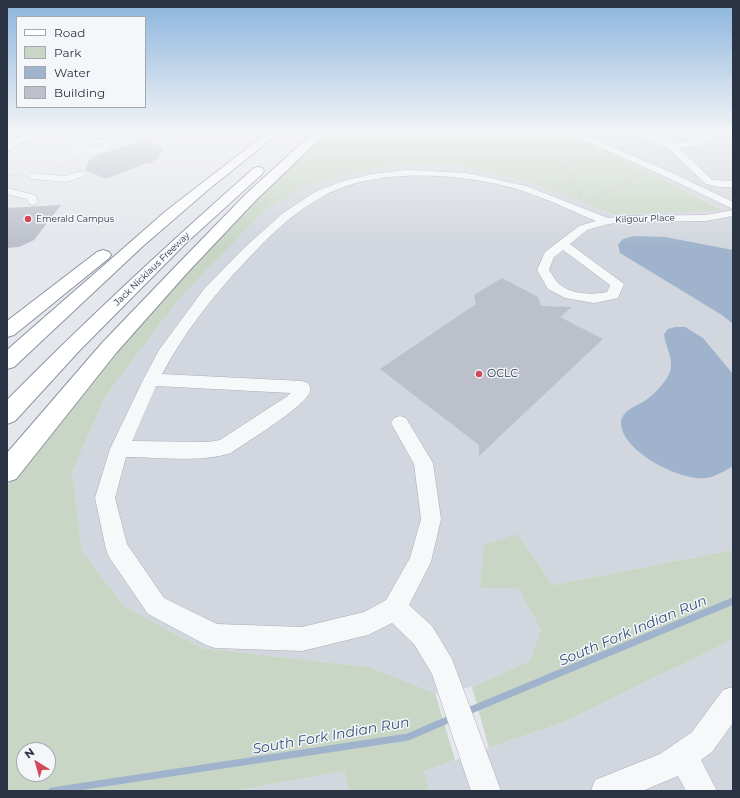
<!DOCTYPE html>
<style>
body{margin:0}
#map{position:relative;width:740px;height:798px;overflow:hidden;background:#e4e7ec;font-family:Montserrat,sans-serif}
canvas{display:block}
.frame{position:absolute;inset:0;border:8px solid #2b3445;pointer-events:none}
.legend{position:absolute;left:16px;top:16px;width:130px;height:92px;box-sizing:border-box;background:#f4f6f9;border:1px solid #a4a8b1;margin:0;padding:5px 7px;list-style:none;font-size:12px;color:#2b3445}
.legend li{display:flex;align-items:center;gap:8px;height:20px}
.legend b{width:20px;border:1px solid #a4a8b1}
.north{position:absolute;left:16px;top:742px;width:40px;height:40px;box-sizing:border-box;background:#f4f6f9;border:1px solid #a4a8b1;border-radius:50%;rotate:323deg;font-size:11px;font-weight:700;line-height:16px;text-align:center;color:#2b3445}
.north::after{content:'';display:block;margin:auto;width:14px;height:18px;background:#d1495b;clip-path:polygon(50% 0,100% 100%,50% 72%,0 100%)}
</style>
<div id="map">
<canvas width="740" height="798"></canvas>
<div class="frame"></div>
<ul class="legend">
<li><b style="height:5px;background:#fff"></b>Road</li>
<li><b style="height:11px;background:#c9d6c5"></b>Park</li>
<li><b style="height:11px;background:#9fb4cc"></b>Water</li>
<li><b style="height:11px;background:#bbc0ca"></b>Building</li>
</ul>
<div class="north">N</div>
</div>
<script>
const ctx = document.querySelector('canvas').getContext('2d');
ctx.lineJoin = 'round';
function paint(path, color) {
  ctx.fillStyle = color;
  ctx.fill(path, 'evenodd');
}
function stroke(path, color, width, dash) {
  ctx.strokeStyle = color;
  ctx.lineWidth = width;
  ctx.lineCap = dash ? 'butt' : 'round';
  ctx.setLineDash(dash || []);
  ctx.stroke(path);
}
function label(font, color, halo, rows, align = 'center') {
  ctx.font = font + ' Montserrat,sans-serif';
  ctx.lineWidth = 3;
  ctx.setLineDash([]);
  ctx.textBaseline = 'middle';
  ctx.strokeStyle = halo;
  ctx.fillStyle = color;
  for (const [text, x, y, turn = 0] of rows) {
    ctx.save();
    ctx.translate(x, y);
    ctx.rotate((+turn || 0) * Math.PI / 180);
    ctx.textAlign = isNaN(turn) ? turn : align;
    if (halo) ctx.strokeText(text, 0, 0);
    ctx.fillText(text, 0, 0);
    ctx.restore();
  }
}
const built = new Path2D(`
 M563,132H733V550L553,585L517,534L518,588L541,630L530,661L472,687L435,693L369,667L201,648L124,606L82,551L72,472L105,397L178,300L267,208L301,188L345,175L403,164L442,163L485,171L528,182L613,214L720,208L659,177Z
 M733,639V791H429L424,771L564,722Z
 M344,771L348,791H235Z`);
const green = new Path2D(`
 M326,132H563L659,177L720,209L716,211L613,214L528,182L485,171L442,163L403,164L345,175L301,188L267,208L178,300L105,397L72,472L82,551L124,606L201,648L369,667L435,693L455,760L424,771L429,791H348L344,771L235,791H7V486L35,451L187,269L281,173ZM24,750H48V774H24Z
 M517,534L553,585L733,550V639L564,722L489,748L472,687L530,661L541,630L518,588H480L484,545Z`);
const water = new Path2D(`
 M634,236L665,237L733,250V324L722,315L620,253L618,245L623,239Z
 M675,327H685L703,338L733,374V466C725,471 715,477 705,478C680,481 623,452 621,424C621,411 634,407 643,402C653,396 670,379 671,367C672,356 665,345 664,334L668,329Z`);
const stream = new Path2D(`
 M466,712L733,601
 M52,791L408,737L452,718`);
const building = new Path2D(`
 M142,140L164,148L157,159L148,164L146,163L106,179L85,170L89,161L93,157Z
 M61,205L34,240L19,247L7,248V208Z
 M502,278L538,297L541,306L572,307L560,317L603,339L479,456V445L380,369L476,304L474,295Z`);
const path = new Path2D(`
 M550,132L582,200
 M119,141L144,138L178,141
 M58,167L76,157
 M7,175L20,176
 M587,202L641,173`);
const minor = new Path2D(`
 M51,132C59,132 66,132 73,134C77,135 81,139 85,140C96,142 105,133 114,144C106,154 84,158 75,148L78,143L68,138ZM101,143L105,144L95,148L84,147L90,144Z
 M565,132H577L668,171L733,202V209L662,175Z
 M631,132H644L672,143L696,141L709,132H720L701,145L678,148L712,180L733,181V187H720L706,184L668,148Z
 M407,170L467,173L526,186L608,218L626,216L706,215L733,210V216L706,221L626,222L608,224L587,230L570,244L624,284L618,298L594,303L565,298L548,289L537,270L545,252L579,226L596,221C572,211 548,199 523,191C466,173 376,166 322,197C292,213 267,238 244,263C212,297 184,333 162,374L302,381L308,383C309,385 311,388 310,391C308,405 245,443 231,453C201,463 158,457 126,457L115,498L127,544L164,598L217,624L302,627L364,612L386,600L410,558L421,519L414,464L391,423L394,418L400,416L406,418L433,463L441,519L431,562L409,605L432,626L452,659L501,791H471L432,674L414,644L392,623L368,635L302,651L215,648L206,645L148,614L109,557L106,549L95,498L110,449L143,380L159,350L204,289L244,248L283,213L315,192L340,182L372,174ZM563,250L610,285L607,292C592,295 571,295 558,283C555,280 552,274 549,270L554,257ZM156,386L291,393L286,397L220,440L209,442L132,441Z
 M81,171L84,172L86,174L84,176L66,182L32,179L27,176L32,173L65,176Z
 M7,188L35,195L38,202L33,205L29,204L27,199L7,194Z
 M733,687V723L712,752L701,760L717,791H686L678,776L642,791H591L595,780L660,754L692,732L723,690Z`);
const major = new Path2D(`
 M29,132H43L7,151V144Z`);
const highway = new Path2D(`
 M268,132H280L209,189L143,246L14,367L7,369V350L166,211Z
 M315,132H327L256,200L187,273L116,353L16,479L7,482V453L102,343L175,267L246,194L294,150Z
 M258,167L262,168L264,171L262,174L185,244L80,350L15,421L7,424V400C86,320 169,243 254,168Z
 M103,250L109,252L111,255L109,258L14,335L7,337V321L97,252Z`);
const markers = [
 [28,219,4,"#d1495b"],
 [479,374,4,"#d1495b"]
];
const farPoinames = [
 ["Emerald Campus",36,219]
];
const farStreetnames = [
 ["Kilgour Place",645,219,-2],
 ["Jack Nicklaus Freeway",152,269,-44]
];
const poiNames = [
 ["OCLC",487,374]
];
const nearWaternames = [
 ["South Fork Indian Run",633,631,-23],
 ["South Fork Indian Run",331,736,-10]
];
paint(built, '#d2d6de');
paint(green, '#c9d6c5');
paint(water, '#9fb4cc');
stroke(stream, '#9fb4cc', 7);
paint(building, '#bbc0ca');
stroke(minor, '#a9aeb7', 1);
stroke(major, '#a3abb8', 2);
stroke(highway, '#8b94a3', 2);
stroke(path, '#c2c5cb', 1.5, [1.5, 1.5]);
paint(minor, '#f7f8fa');
paint(major, '#fff');
paint(highway, '#fff');
const sky = ctx.createLinearGradient(0, 0, 0, 244);
sky.addColorStop(0, '#8bb4dd');
sky.addColorStop(0.54, '#f3f4f6');
sky.addColorStop(1, '#f3f4f600');
ctx.fillStyle = sky;
ctx.fillRect(0, 0, 740, 244);
for (const [x, y, r, color] of markers) {
  const dot = new Path2D();
  dot.arc(x, y, r, 0, 2 * Math.PI);
  ctx.fillStyle = color;
  ctx.fill(dot);
  stroke(dot, '#f4f6f9', 1.5);
}
label('9px', '#2b3445', '#f4f6f9', farPoinames, 'left');
label('9px', '#2b3445', '#f4f6f9', farStreetnames);
label('11px', '#2b3445', '#f4f6f9', poiNames, 'left');
label('italic 14px', '#34527a', '#f4f6f9', nearWaternames);
</script>
